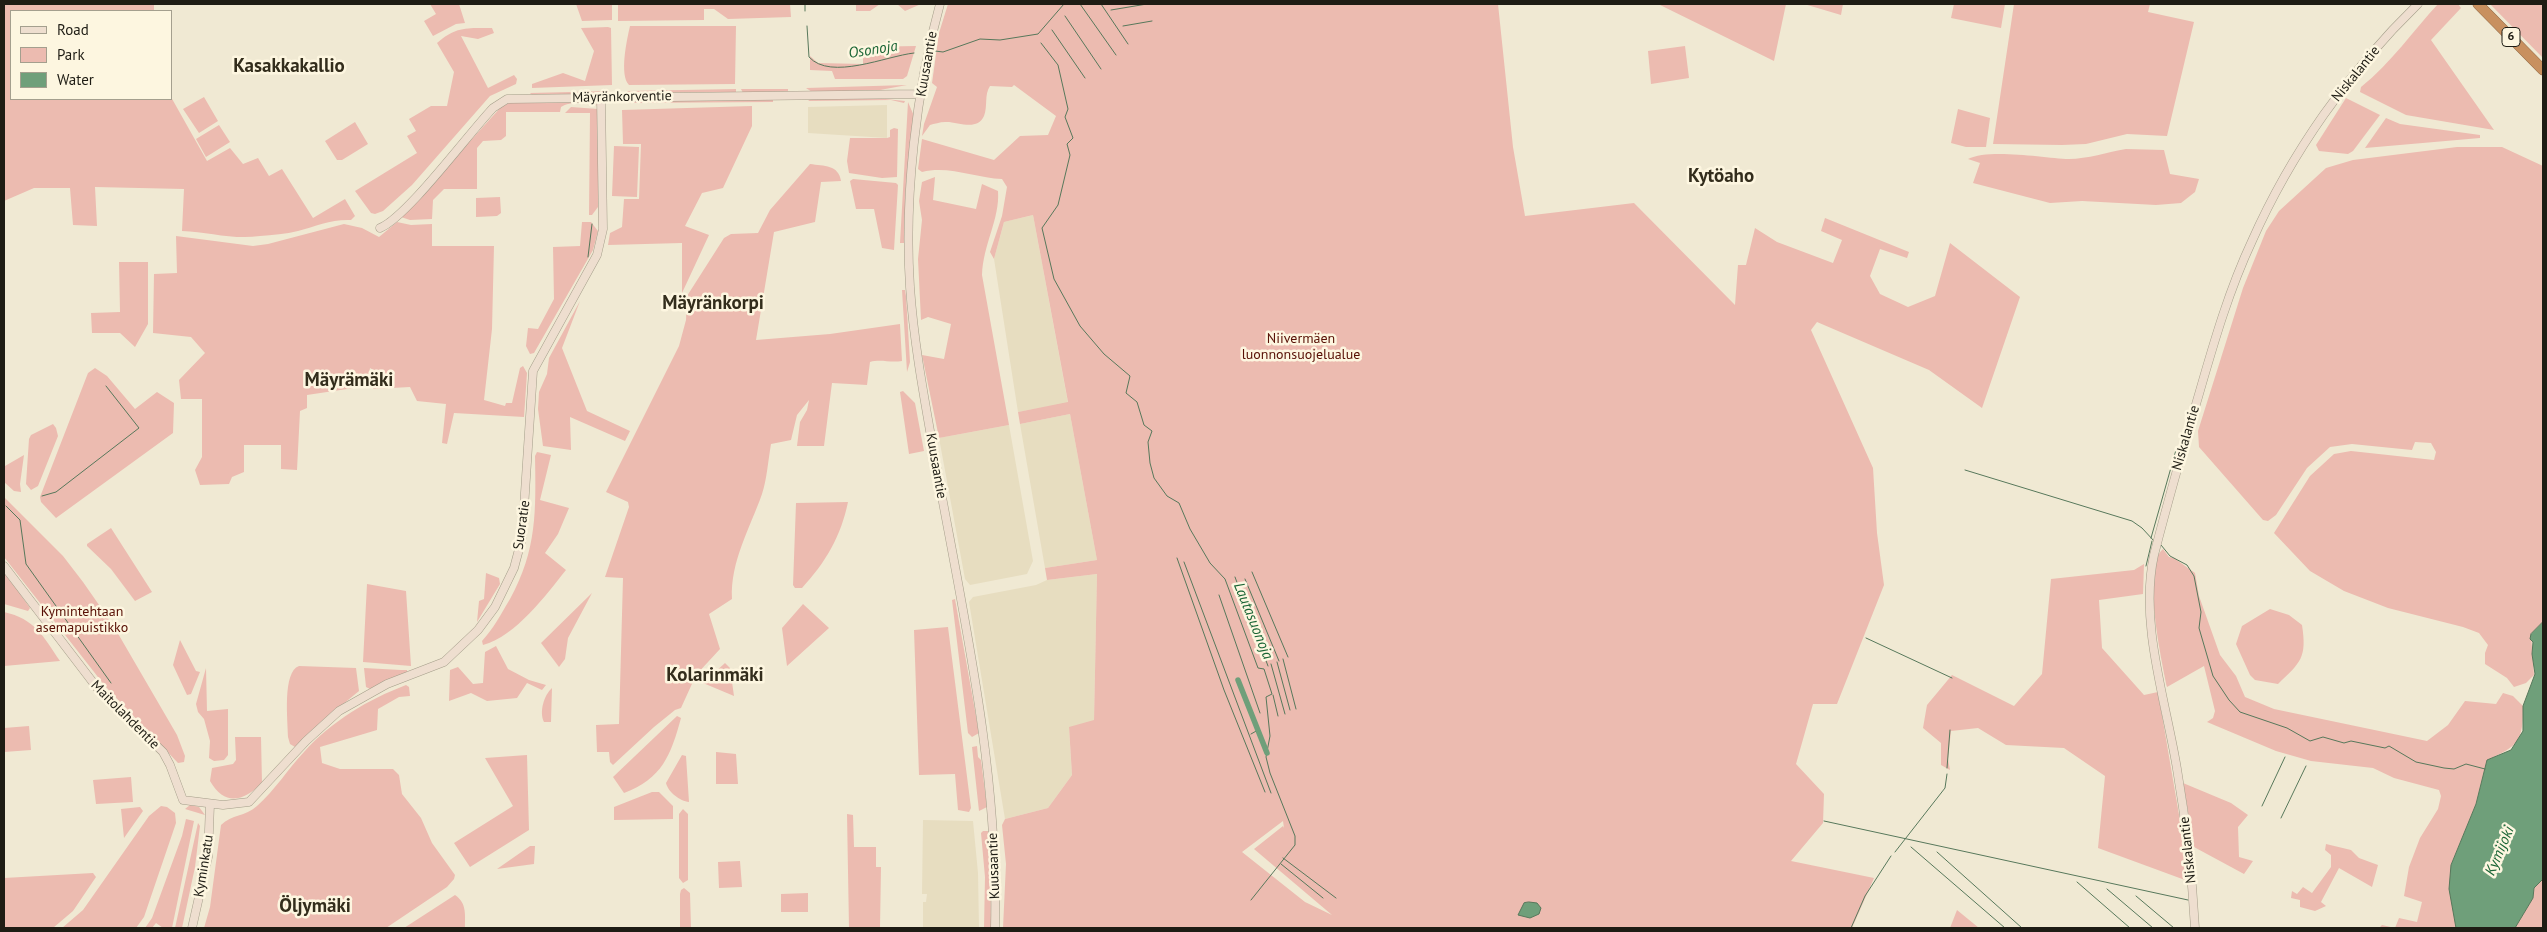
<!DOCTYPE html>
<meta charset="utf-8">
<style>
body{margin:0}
#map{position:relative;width:2547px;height:932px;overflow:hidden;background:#f0e9d3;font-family:"PT Sans",sans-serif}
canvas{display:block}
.frame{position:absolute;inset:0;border:5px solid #1e1c14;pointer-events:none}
.legend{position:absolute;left:10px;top:10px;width:162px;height:90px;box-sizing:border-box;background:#fdf6e0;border:1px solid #a49f8e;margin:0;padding:6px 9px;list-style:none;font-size:15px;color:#1e1c14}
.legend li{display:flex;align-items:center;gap:10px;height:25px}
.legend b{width:25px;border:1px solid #a49f8e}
</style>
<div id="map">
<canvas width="2547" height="932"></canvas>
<div class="frame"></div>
<ul class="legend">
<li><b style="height:6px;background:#eedecf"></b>Road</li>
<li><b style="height:14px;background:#ecbbb0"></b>Park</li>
<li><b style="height:14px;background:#6f9f7a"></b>Water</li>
</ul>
</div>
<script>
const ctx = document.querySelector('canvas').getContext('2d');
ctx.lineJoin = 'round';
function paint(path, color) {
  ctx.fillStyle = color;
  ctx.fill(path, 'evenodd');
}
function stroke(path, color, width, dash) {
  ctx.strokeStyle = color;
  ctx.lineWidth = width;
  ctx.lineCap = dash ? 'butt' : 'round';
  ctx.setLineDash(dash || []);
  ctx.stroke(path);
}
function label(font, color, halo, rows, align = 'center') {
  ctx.font = font + ' "PT Sans",sans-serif';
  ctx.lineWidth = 5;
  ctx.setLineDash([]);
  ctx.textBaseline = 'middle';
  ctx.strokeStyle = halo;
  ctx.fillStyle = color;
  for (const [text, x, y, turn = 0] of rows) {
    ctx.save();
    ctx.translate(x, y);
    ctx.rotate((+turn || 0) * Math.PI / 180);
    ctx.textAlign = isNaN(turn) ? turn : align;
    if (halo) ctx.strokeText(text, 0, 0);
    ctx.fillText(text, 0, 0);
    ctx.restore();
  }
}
const built = new Path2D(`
 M887,105V138L808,133V107Z
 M1033,215L1068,403L1018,412L994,259L1004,222Z
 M1070,414L1097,560L1045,568L1020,424Z
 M1009,425L1033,561L1027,574L970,585L965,579L939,438Z
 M1097,574L1094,721L1069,728L1072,775L1048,808L1005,819L969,602L973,597L1036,585L1047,580Z
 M923,820L973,821L978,873L979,928H923V902H926L927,894H922Z`);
const green = new Path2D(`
 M4,4H154V11H11V99H171V97L207,161L230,148L243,164L258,158L269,176L282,169L313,218L345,199L355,216L351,220C332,219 316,226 298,231C286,234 272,235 260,236C234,240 208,232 182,231L184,189L95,187L97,226L73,225L70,188H34L4,201Z
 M430,4H459L465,23L456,24L433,36L424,21L436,14Z
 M576,4H612V20L582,21Z
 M618,4H790L791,17L728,19L714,9H704V20L618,21Z
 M856,4H880L870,11H856Z
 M897,4H921L905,11Z
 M948,4H1498L1513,147L1525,216L1634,203L1735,305L1738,265H1746L1755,228L1777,242L1833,263L1842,240L1821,231L1825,218L1909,252L1907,258L1880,249L1870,276L1880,294L1908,307L1935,296L1950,243L2020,297L1982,408L1929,370L1817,322L1811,330L1873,468L1877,533L1884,585L1837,704H1813L1796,764L1824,794L1823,823L1791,861L1874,878L1852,928H1003L1006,864L1002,825L1005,819L1048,808L1072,775L1069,727L1094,720L1097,574L1047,580L1045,568L1097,560L1070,414L1020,424L1018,412L1068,402L1033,215L1004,222L994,259L990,252L1002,216L1007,187L1002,179C976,178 948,165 922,172L918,169L922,139L994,160L1020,136L1048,135L1056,116L1014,85L1012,87L990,86C984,95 988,106 984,116C977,132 957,121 945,122C940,122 934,124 930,125L922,136L924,124L937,87L932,83L939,33ZM1283,821L1284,828L1283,826L1254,849L1332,915L1305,902L1242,852Z
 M1658,4H1786L1774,61Z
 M1804,4H1843L1841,15Z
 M1954,4H2005L2001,28L1951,18Z
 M2014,4H2150L2148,12L2194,22L2167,136L2127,134L2086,144L2062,145L1993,144Z
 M2438,4H2458L2461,8L2431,40L2494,130L2406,115L2360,92L2361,87C2391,63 2413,31 2438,4Z
 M2490,4H2543V58Z
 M630,26H736L735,84L629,85C619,75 627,39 630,26Z
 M608,27L611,28L612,85L532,88V84L563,73L585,81L594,51L581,28Z
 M492,28L494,33L478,39L461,36L488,88L514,75L517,79L516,84L490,96L412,185L383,211L375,214L371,213L355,191L417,153L407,136L416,131L409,119L431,106H447L454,72L437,43C456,26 468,28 492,28Z
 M916,46L907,76L903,79H835L832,71L810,70V56L818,63L863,64V47Z
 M1685,46L1689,78L1651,84L1648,51Z
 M907,85L880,90L812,92L806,88Z
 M736,89V92L628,93L627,91Z
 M741,89H788V92L743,93Z
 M611,91L592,94L532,95L530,93Z
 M204,97L218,121L199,133L183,109Z
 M866,97L905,101L904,103L891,100L808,101L811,99Z
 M2346,98L2380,115L2353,151L2348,154L2319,151L2316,145Z
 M773,99V102L622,103L621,100Z
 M593,101L598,106C589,102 570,101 561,107L560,112H506V136L501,140L483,141L477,148V189H444L433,200L432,219L410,220L401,217L501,107L511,102Z
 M908,102L914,116L906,185L904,243H900Z
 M752,106V126L723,188L702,193L685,226L709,235L682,293V243L608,245L610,233L622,227L624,199H639L641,144H623L622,110Z
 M571,107L598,109V207L592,215H589L590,113H565Z
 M1958,109L1990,118L1986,147H1966L1951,143Z
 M2386,118L2400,124L2480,135V138L2365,148Z
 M355,122L368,144L342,160H337L325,141Z
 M219,125L230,142L206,157L196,139Z
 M894,128L898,129L897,177L882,178L849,173L847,161L850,138H887L890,137V130Z
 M614,146L639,147L637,197L612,196Z
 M2457,147H2502L2543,166V622L2531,634L2534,675L2526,683L2514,687L2507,678L2485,664V653L2488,645L2479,633L2463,627L2388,608L2344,591L2310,571L2274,533L2310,476L2334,454L2351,451L2434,460L2436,452L2431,443L2415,442L2412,450L2352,444L2330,447L2307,468L2276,515L2268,521L2263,520L2199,447L2198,431L2243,288L2266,231L2279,211L2326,168L2353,160Z
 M2126,149L2164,150L2170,174L2199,179L2195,192L2181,203L2156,205L2082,201L2050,203L1973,183L1980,163L1968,159C1989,148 2044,158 2069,159C2087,159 2108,152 2126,149Z
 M810,164C824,166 839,165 841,181L821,182L815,222L774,232L756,340L830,334L900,324L902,361C890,363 881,359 870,362L867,385L832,383L824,446H797L800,422L807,410L809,400L797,415L791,440L771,444C768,461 767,479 762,494C750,528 730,562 732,599L709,614L720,649L696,675L681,708L675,710L654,727L613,765L610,762L609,752H597L596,725L619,724L623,578L605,577L629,507L628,502L606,492L679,346L686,320L687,296L724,238L731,234L758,233L770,210Z
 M935,177L933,200L976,209L982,184L998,191C1000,219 983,244 982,275L1009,425L939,438L922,355L944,359L951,324L928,317L921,320L918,259L922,220L919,201L922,182Z
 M853,179L896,183L898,185L894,250L882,248L874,209H856L850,181Z
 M500,197L501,213L497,216L476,217V198Z
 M397,222L411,225L432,224V246H494L492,329L484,400L505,406L506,403H512L520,368L523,366L527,373L524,417L454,413L447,444L442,443L446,404L417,401L410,387L373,389L375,371L370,368L367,386L307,395V408L300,411L297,470L281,469V445H244V472L232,477L229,484L200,485L195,470L202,457V399H181L179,380L205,353L191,337L153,333L154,274L177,273L176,236L253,246L268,244L344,224L362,228L379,237Z
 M582,222H591L598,231L593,250L534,353L530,354L526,346L528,328L538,329L554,299L553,247L580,246Z
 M119,262H148V324L135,347L120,333H92L91,313L120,312Z
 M902,290H905L906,296L910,362L907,372Z
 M580,301L562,348L587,411L630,431L625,441L570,417L571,450L543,446L538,409L539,392L547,374L549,358Z
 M95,368L107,376L135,409L157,392L174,403L173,433L56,518L41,502L40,497L88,373Z
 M903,391L915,403L924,451L909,454L900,392Z
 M53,424L56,428L58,436L38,486L31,490L26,484L29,439L31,435Z
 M537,452L551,455L540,500L569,508L558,534L545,553L566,570C546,595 516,636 483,645L482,641C494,628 501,614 510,599C537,550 536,511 535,456Z
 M24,455L20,484L21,492L14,491L4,482V464L5,466Z
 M4,497L63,556L83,582L113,625L177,735L185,756L184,762L178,763L105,686L4,557Z
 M848,502C841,536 826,562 802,588H795L793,585L796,503Z
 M111,528L152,592L135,601L111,569L87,546V544Z
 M2163,549L2169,557L2174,558L2195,573L2199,596L2220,655L2236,676L2245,697L2274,709L2427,741L2448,725L2465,701L2496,704L2503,693L2513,696L2523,706C2523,741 2519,746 2487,760L2476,804L2451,865L2456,928H2379L2382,925L2395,928L2399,918L2417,922L2422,902L2404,896L2409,867L2420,838L2438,809L2441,796L2439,790L2394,778L2373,768L2311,761L2276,751L2207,722L2213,718L2215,711L2204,666L2167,687C2162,662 2141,567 2163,549Z
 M2144,564L2143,594L2099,600L2102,648L2144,695L2158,692L2184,844L2185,880L2098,848L2105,776L2064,748L2006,745L1978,728L1951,731L1948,759L1950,770L1941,765V743L1923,728L1927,705L1952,675L2014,706L2042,674L2051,579L2134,570Z
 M4,571L30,608L28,611L4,604Z
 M486,573L499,578L500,584L477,622L479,601L484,599Z
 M367,584L406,591L411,666L363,662Z
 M592,593L568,638L565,659L559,667L541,643Z
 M955,599L979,733L972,737L968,733L952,600Z
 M803,604L829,628L787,666L782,628Z
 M2270,609L2289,615L2302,625C2307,658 2301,662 2278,684L2255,680L2250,675L2236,644L2242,626Z
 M4,612C35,619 43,636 60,661L4,666Z
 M948,627L971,808L969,812L958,810L955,774L919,775L914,630Z
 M180,640L196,671L200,672L191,694L187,695L173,665Z
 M496,646L508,669L529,680L546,685L542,690L527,683L517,698L487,701L471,693L449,701L450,670L458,667L473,684L483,683L485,652Z
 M725,663L730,668L734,696L703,683Z
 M299,666L356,668L359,691L325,719L295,747L290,744L288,737C288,721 282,672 299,666Z
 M206,668L207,711L228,709V755L224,760L214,761L209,758L210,741L204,719L198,712L196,704Z
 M364,668L401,670H407V673L370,689L366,687Z
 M406,685L409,687L410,696L399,697L378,709L377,730L320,747L322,763L340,769H393L399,775L402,794L421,818L432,843L455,875L454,879L447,887L386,928H204L210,907L221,825C232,814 245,817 257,806C275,790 288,769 304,752C332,721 367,700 406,685Z
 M552,688L551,722H544C539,712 544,695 552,688Z
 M677,716L681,718C671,755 662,779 624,793L613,777Z
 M29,726L31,750L4,752V728Z
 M235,737H261L262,783C244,801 225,807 210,781L212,768L233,764L236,760Z
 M977,746L978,757L981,760L987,807L979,811L972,747Z
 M716,752L736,754L738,784H716Z
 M527,755L529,830L470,867L454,843L513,806L485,758Z
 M682,755L686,756L689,802C680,801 668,792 666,783Z
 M131,777L133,802L96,804L93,780Z
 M2183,783L2231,803L2248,815L2238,827L2239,857L2253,861L2244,874L2194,847Z
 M652,792H659L673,806V819L614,820V807Z
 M190,805L199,807L205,815L185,809Z
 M161,806L167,807L175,813L176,823L144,917L136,928H62L83,910L149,816Z
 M140,807L143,811L124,838L121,809Z
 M683,809L688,814V880L683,883L679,878V814Z
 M847,814L853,815L854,847H876V867H881L880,928H849Z
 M186,819L194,821L172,928H163L156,923L152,928H145L152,918L182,836Z
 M198,823L200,826L195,867L182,928H175Z
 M983,831H988L990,835L991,928H984L985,877L981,833Z
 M2326,844L2351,850L2359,858L2378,865L2372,887L2339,868L2321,902L2326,906L2315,911L2300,907V900L2291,898L2292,891L2297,894L2303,887L2312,893L2331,867V855L2325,850Z
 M530,846H535L534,864L497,869Z
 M740,861L742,887L719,888L718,862Z
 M93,873L96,877L73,911L53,928H4V878Z
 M2543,879V928H2515L2533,898L2534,888Z
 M684,888L690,893L691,928H680V894L681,890Z
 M808,893V912H781V894Z
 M455,895C467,903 465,915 465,928H404Z
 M1957,910L1979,928H1950Z`);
const water = new Path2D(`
 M2543,622V879L2534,888L2533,898L2515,928H2456L2449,889L2451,865L2476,804L2487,760L2511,750L2523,731V706L2535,674L2532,654L2533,642L2530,639L2531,634Z
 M1529,902L1537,903L1541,908L1539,914L1530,918L1518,915L1524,903Z`);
const stream = new Path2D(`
 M805,4V11
 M1080,4L1116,55
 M1101,4L1128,44
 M1111,10L1147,4
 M1065,16L1101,69
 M807,26L809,57C831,81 886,56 914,53
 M1123,26L1152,21
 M1052,30L1085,78
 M1041,43L1058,65L1068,109L1065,117L1073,138L1067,144L1070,155L1058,205L1042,228L1054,279L1080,326L1104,354L1130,376L1126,393L1137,402L1144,425L1152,431L1148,442L1150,463L1154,478L1167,496L1179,503L1190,529L1210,563L1225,579L1258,668L1264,669L1272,694L1266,697L1270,736L1266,757L1270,773L1295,836V845L1251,900
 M935,51L943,52L980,39L1000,40L1038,34L1064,4
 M588,257L592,224
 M1965,470L2132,521L2142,528L2154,541
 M42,496L56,492L139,428L106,386
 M6,506L20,520L26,564L111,683
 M2151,538L2176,450
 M2161,545L2170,556L2187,565L2194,576L2201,612L2199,628L2213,676L2229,700L2240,712L2287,728L2310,741L2323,737L2344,743L2351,741L2385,748L2389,746L2416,762L2444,768L2454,769L2466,764L2485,769
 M1177,558L1224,690L1265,792
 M1184,562L1271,793
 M2146,566L2152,541
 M1252,572L1288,657
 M1235,577L1268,666
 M1245,579L1279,661
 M1219,595L1260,713
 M1866,638L1952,678
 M1283,659L1296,709
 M1277,662L1290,710
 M1271,664L1285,714
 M1273,695L1278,716
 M1251,734L1258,730
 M1947,768L1950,730
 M2262,806L2285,757
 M2281,818L2306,766
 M1824,821L2188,900
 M1911,847L2005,928
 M1895,852L1945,788L1947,774
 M1937,852L2022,928
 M1283,858L1336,898
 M1281,864L1323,898
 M2077,882L2130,928
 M2107,889L2153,928
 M2136,896L2174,928
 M1851,928L1865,896L1891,856`);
const canal = new Path2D(`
 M1238,680L1267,753`);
const secondary = new Path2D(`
 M940,4C916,90 904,198 910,287C914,345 925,402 935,459C963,614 999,770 995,928
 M380,228C407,217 469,133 493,108L507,99L920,94
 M4,566L98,689L163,752L170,765L183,800L223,805L249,802L306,741L339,711L387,684L444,662L478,630L495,607L514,568L522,538L533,371L597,255L603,229L601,97
 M192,928L208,857L210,804
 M2195,928C2192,875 2186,822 2177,769C2166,701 2139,623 2154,555C2168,501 2183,448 2199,394C2214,342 2229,290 2252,241C2291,153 2349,71 2418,4`);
const highway = new Path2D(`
 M2478,4L2543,70`);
const shields = [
 [2511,37,18]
];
const shieldNames = [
 ["6",2511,37]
];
const streetNames = [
 ["Kuusaantie",927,64,-80],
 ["Niskalantie",2356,74,-51],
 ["Mäyränkorventie",622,97,-1],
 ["Niskalantie",2186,438,-74],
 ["Kuusaantie",936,466,80],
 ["Suoratie",522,525,-82],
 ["Maitolahdentie",125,715,45],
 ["Niskalantie",2188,850,-96],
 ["Kyminkatu",204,866,-81],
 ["Kuusaantie",994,866,-92]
];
const parkNames = [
 ["Niivermäen",1301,339],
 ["luonnonsuojelualue",1301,355],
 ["Kymintehtaan",82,612],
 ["asemapuistikko",82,628]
];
const waterNames = [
 ["Osonoja",873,50,-9],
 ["Lautasuonoja",1253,621,68],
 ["Kymijoki",2500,851,-67]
];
const districtNames = [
 ["Kasakkakallio",289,67],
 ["Kytöaho",1721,177],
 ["Mäyränkorpi",713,304],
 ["Mäyrämäki",349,381],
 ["Kolarinmäki",715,676],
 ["Öljymäki",315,907]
];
paint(built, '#e7ddc0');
paint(green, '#ecbbb0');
paint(water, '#6f9f7a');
stroke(water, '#57785b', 1);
stroke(stream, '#57785b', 1);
stroke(canal, '#6f9f7a', 5.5);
stroke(secondary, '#a39d89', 9);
stroke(highway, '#8c6745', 11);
stroke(secondary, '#eedecf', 8);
stroke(highway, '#c8905f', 10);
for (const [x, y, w] of shields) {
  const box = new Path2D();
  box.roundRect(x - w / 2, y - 9.5, w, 19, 4);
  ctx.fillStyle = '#fdf6e0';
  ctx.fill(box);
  stroke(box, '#1e1c14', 1);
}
label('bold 12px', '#1e1c14', null, shieldNames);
label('14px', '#1e1c14', '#fdf6e0', streetNames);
label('14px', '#581005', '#fdf6e0', parkNames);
label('italic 15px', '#1a6535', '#fdf6e0', waterNames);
label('bold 19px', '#332d1c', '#fdf6e0', districtNames);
</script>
